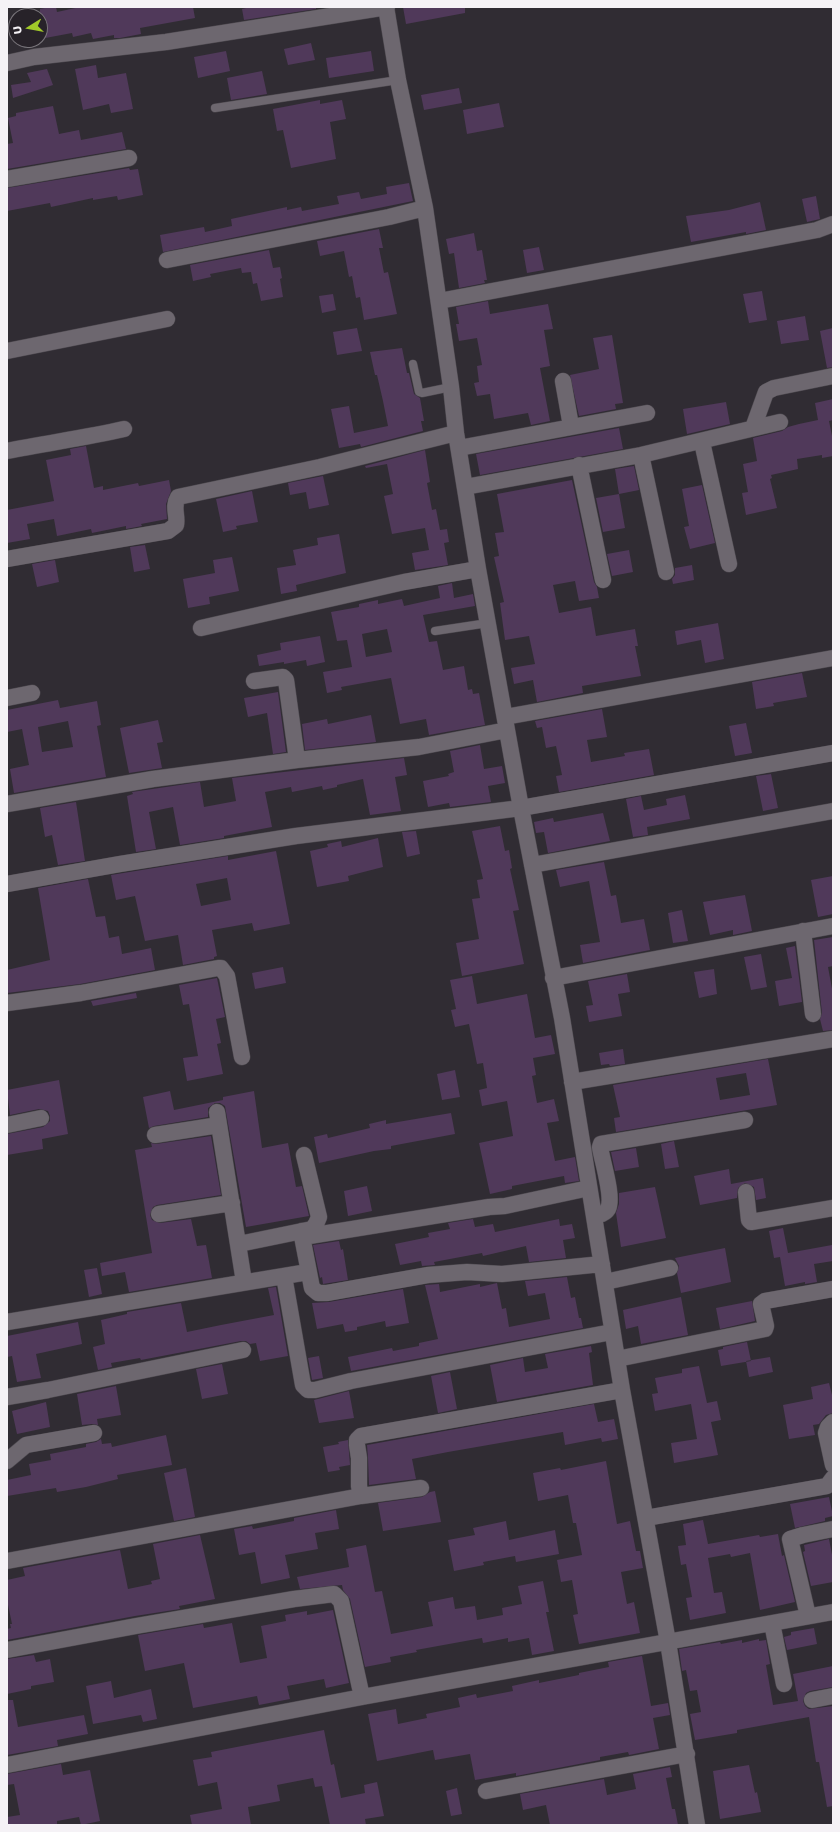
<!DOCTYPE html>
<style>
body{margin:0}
#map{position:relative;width:840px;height:1832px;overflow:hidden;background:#302c33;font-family:"Golos Text",sans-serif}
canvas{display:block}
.frame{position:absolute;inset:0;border:8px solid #f5f2f6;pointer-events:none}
.north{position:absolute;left:8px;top:8px;width:40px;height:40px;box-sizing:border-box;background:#272229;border:1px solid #79757b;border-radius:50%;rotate:259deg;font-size:11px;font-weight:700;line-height:16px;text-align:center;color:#f5f2f6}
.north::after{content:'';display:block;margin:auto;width:14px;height:18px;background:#a1c929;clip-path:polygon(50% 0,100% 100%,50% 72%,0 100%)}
</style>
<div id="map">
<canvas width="840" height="1832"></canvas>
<div class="frame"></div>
<div class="north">U</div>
</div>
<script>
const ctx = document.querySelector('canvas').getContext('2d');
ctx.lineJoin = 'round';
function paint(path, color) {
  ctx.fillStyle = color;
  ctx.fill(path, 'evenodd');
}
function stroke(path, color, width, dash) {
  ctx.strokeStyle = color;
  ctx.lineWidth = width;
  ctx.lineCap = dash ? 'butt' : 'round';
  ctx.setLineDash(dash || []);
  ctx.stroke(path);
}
const building = new Path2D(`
 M49,7H56L57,12L80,7H193L195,18L140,28L141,34L120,38H114V35L93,39L91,33L73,37L72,33L40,39V9Z
 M250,7H316V9L244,20L242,9Z
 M403,7H465V13L406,24Z
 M311,43L315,60L288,65L284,49Z
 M226,51L230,71L198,78L194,57Z
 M371,51L374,71L329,78L326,58Z
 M96,65L98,78L126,73L133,109L111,113L109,104L83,110L75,69Z
 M47,69L53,85L13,98L11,85L31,82L27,73Z
 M262,71L267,94L231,100L227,78Z
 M459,88L462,103L424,110L421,95Z
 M320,100V104L342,100L346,119L330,122L336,159L291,168L283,130L277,131L273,109Z
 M499,103L504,127L467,134L463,110Z
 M53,106L59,134L79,130L81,140L122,132L126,149L7,169V144L13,143L8,118L16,116V113Z
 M129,168L130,170L138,169L143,195L118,200L117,196L93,200V198L51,207L50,203L7,211V188Z
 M409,183L413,201L163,252L160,235L204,227L205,232L232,226L231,219L287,207V210L301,207L302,211L339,204L337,196L359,192L361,199L387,194L386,187Z
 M816,196L820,219L807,222L802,199Z
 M760,202L766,230L746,234V232L691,242L686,216L729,210Z
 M379,229L383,248H379L384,273L388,272L397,314L364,320L360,297L356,298L352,276L349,277L344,251L320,256L317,241Z
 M474,233L477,251L482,250L487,280H484L485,283L459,288L454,253L449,254L446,239Z
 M539,247L544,270L527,273L523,250Z
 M269,250L273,268L280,267L282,278L280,279L283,297L261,301L257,283L253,284L251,272L242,273L241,268L210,274L211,277L193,281L190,265Z
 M762,291L767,320L749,323L743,294Z
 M333,294L336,310L322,313L319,296Z
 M488,301L490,314L548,304L553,329L544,330L550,366L540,368L550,421L531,425L528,413L494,419L490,394L477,396L474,383L479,382L477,366L482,365L477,338L459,341L456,324H459L456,307Z
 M805,316L809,340L781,344L777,321Z
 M357,328L362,351L337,355L333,332Z
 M833,328V367L827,368L820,331Z
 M612,335L623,403L615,404L616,409L579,416L570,375L599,369L593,338Z
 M402,348L407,373H409L414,394L420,398L424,421H421L423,431L361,447L360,444L339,448L331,409L349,406L354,433L388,426L383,401L377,375H375L370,352Z
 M833,399V420L829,421L833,441V456L822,458V455L797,459L798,469L771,475L772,478L770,479L777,508L746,515L742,493L748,492L743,464L757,461L753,438L782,431L788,427L799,424L818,420L815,403Z
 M726,402L730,424L687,434L683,409Z
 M619,428L623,449L480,475L476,454Z
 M86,446L94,488L103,486V490L138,483L139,486L169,480L171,491L166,504L167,519L141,524L142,526L126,529V526L92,533L91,529L57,536L54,519L27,524L30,539L7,543V510L54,501L46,460L71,455L70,449Z
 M425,450L430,482L427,483L432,510L436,509L440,530L447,529L449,542L444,543L448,565L415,570L412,553L429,550L425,528L392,534L384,496L393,494L387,464L366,468L365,466Z
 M634,466L639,490L619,494L615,469Z
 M323,476L329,505L309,509L306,492L290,495L288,483Z
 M572,480L594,582L597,587L599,598L579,601L575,581L553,585L559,613L591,607L596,636L635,629L638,646H635L641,676L582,686L583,693L537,702L533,680L514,684L511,668L535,664L529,636L505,640L500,603L504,602L494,557L499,556L495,533L504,532L497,494Z
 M702,485L715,543L690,549L684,527L689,526L682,489Z
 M252,491L258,522L236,526L237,529L223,532L216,499Z
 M619,494L625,528L603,532L596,498Z
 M339,534L346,573L296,585L297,591L281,594L277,568L296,565L293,550L318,545L317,538Z
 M145,545L150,569L134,572L130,547Z
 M629,550L633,572L612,576L607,554Z
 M232,557L239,591L209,597L210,604L188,608L183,579L215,573L213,560Z
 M55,560L59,582L37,587L32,564Z
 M692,565L694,580L673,584L672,579L675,575V568Z
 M452,583L454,598L473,594L475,606L423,615L429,642L437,641L443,670L464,666L468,690L472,689L473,694L479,693L485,725L429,735L426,719L400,724L391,678L341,687L342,690L327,693L323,672L352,667L347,640L337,641L331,612L359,607V604L378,600V604L402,599L404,606L440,598L438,586ZM387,629L392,652L366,657L362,634Z
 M718,623L724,659L705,663L701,640L677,645L675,631Z
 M320,636L325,662L307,666L306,660L284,664V662L259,666L257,655L281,650L280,643Z
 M802,673L807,697L773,703L774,706L756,709L752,682Z
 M278,692L286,752L273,754L267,713L248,717L244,698Z
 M58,700L60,708L97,701L101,725L97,726L106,777L14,793L10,769L29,765L22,729L7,732V710ZM68,721L73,747L42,752L38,727Z
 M602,709L607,737L587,740L591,762L625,756L624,753L649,749L654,775L559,792L556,776L562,775L556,746L546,748L542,727L537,728L535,721Z
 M371,715L376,742L305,750L302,724L327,719L328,724Z
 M158,720L163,742L157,743L162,768L129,773L120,728Z
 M746,723L752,753L735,756L729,726Z
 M480,745L484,769L502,766L505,783L488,786L491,802L450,807L449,803L428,807L423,781L449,776L448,774L454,772L450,751Z
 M404,758L407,775L395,777L401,811L370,815L363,779L337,785V787L323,790L322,786L292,792L291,787L265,792L272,827L224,836V838L180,845L173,807L149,812L156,849L136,852L127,796L133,794L132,792L200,782L204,807L236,801L232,778Z
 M771,774L778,808L763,811L756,776Z
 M685,795L690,819L647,827L648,835L633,837L626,799L641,796L644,810L667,805L666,799Z
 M76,802L85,861L58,865L52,835L45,837L40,808Z
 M603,813L610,841L548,853L544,832L536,833L534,822L553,818L554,822Z
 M500,826L505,851L509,850L512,868L510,869L519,910L513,911L524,964L462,976L456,943L479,939L472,899L480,898L477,880L483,879L472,831Z
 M416,831L420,854L407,857L402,832Z
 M378,838L383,867L348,876L349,881L317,887L310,851L328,847L327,844L341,841L342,847Z
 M276,851L290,924L254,931L252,923L212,930L217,956L214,957V959L183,965L178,935L145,941L135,896L116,900L111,875L228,856V860ZM227,878L231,900L201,906L196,884Z
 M604,862L611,896L616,895L621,923L644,919L650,950L583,963L580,945L600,942L589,881L560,887L556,870Z
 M833,876V914L818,917L811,880Z
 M88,879L96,917L105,916L109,938L119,936L122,954L151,948L155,970L80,984L7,993V970L50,960L38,888Z
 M745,895L752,931L733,935V930L710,935L703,902Z
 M682,910L688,941L673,943L668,913Z
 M833,937V966L828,967L833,994V1030L823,1031L820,1019L822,1013L814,940Z
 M795,946L802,1002L779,1006L775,981L792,978L786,948Z
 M761,954L767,987L751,990L744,957Z
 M283,967L286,983L255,989L252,973Z
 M714,969L717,994L699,998L694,972Z
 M627,974L630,992L618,994L622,1016L589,1022L586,1006L593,1005L588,981Z
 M472,976L477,1004L527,994L535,1038L551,1035L555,1054L533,1058L536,1075L532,1076L537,1103L554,1099L559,1121L547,1123L555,1161L575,1157L579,1181L565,1183L564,1176L512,1186V1189L490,1194L479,1143L513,1136L507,1101L482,1106L479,1090L487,1088L483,1063L477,1064L469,1024L455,1027L451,1010L456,1009L450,980Z
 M217,978L225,1017L216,1019L221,1043L217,1044L223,1074L187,1081L183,1058L198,1056L189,1004L183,1005L179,985Z
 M136,993L137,998L93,1006L91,1001Z
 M623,1049L625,1064L610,1066L609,1064L601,1065L599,1053Z
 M768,1059L777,1105L616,1132L614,1118L620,1117L613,1085ZM746,1073L750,1095L720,1100L716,1078Z
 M455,1070L460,1097L442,1100L437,1074Z
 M59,1080L68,1134L42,1139L43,1149L7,1155V1134L43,1127L50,1121V1116L48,1111L39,1109L10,1115L7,1090Z
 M170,1091L174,1110L223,1100V1097L254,1091L262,1148L288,1143L296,1187L302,1186L309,1216L246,1227L225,1106L220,1103H215L208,1108V1117L154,1126L149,1128L143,1097Z
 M451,1113L455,1134L391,1146V1149L374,1151L319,1163L314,1137L327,1134L328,1138L370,1128L369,1124L386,1120V1124Z
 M211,1136L221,1195L157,1205L153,1207L150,1215L152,1220L160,1223L191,1219L197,1246L206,1245L212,1278L129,1292L125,1272L102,1276L100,1263L152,1253L135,1150L152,1147L151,1143L156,1144Z
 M674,1141L679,1167L665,1169L661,1144Z
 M636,1148L639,1167L615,1171L611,1152Z
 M729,1169L731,1184L763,1178L766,1198L756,1200L754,1187L745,1183L738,1188L737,1198L700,1205L694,1176Z
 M367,1186L372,1211L348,1216L344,1191Z
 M655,1187L666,1238L621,1247L616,1213L619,1204V1193Z
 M473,1219L475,1227L493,1224L495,1232L559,1219L560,1226L572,1224L575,1238L563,1240L566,1258L529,1262L526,1246L483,1256L482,1253L434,1262L435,1265L422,1266L421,1261L400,1265L395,1244L429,1237L428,1233L450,1229L448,1223Z
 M783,1228L788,1253L832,1245L833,1261L814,1264L817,1282L805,1284V1282L785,1286L780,1257L774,1258L769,1231Z
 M339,1241L341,1250L343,1249L348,1280L323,1284L322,1277L320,1278L313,1245Z
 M725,1248L731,1282L681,1293L677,1273L679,1266L675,1258Z
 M97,1268L102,1294L89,1297L84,1270Z
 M567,1277L571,1298L575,1297L579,1318H581L583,1328L351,1371L348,1357L392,1348L393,1351L419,1346V1343L438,1339L425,1285L439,1284L440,1292L480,1284V1287L497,1283L502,1309L506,1308L509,1327L550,1319L545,1293L528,1296L525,1281Z
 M276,1287L288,1356L260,1361L256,1343L250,1344L246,1341H241L141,1360L140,1358L111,1363L112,1367L98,1370L93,1347L105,1344L101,1320L127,1314V1312L181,1303L187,1332L221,1325L274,1315L268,1288Z
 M403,1289L409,1323L386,1327L385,1321L357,1327V1330L345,1332L343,1324L317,1329L312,1303L329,1302Z
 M681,1297L688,1335L641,1344L638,1326L626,1329L623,1310Z
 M752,1301L755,1321L720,1329L716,1308Z
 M78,1322L82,1344L36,1354L41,1378L17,1382L12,1356L7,1357V1336Z
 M747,1342L751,1361L721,1366L718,1350L723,1349V1347Z
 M591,1346L592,1352L589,1353L593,1385L497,1402L490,1365L523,1358L525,1372L548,1368L545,1354Z
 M319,1356L323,1378L312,1380L308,1358Z
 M770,1357L773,1372L749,1377L746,1361Z
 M222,1364L228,1394L202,1399L196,1369Z
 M699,1366L707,1403L717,1401L721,1420L711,1422L718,1455L674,1463L671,1443L697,1439L691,1404L655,1411L652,1394L658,1393L655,1378L682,1373V1369Z
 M450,1372L457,1409L438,1413L431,1376Z
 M829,1383L833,1399V1413L826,1415L819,1424L813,1425L815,1435L789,1439L783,1405L813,1399L811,1387Z
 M116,1386L121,1415L97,1419L98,1425L92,1424L82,1425L77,1394Z
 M349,1391L354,1418L319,1423L314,1400Z
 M46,1402L50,1427L17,1434L12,1411Z
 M594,1404L598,1422L614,1419L618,1439L602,1442L601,1438L565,1445L563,1432L448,1452L412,1459L416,1479L369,1485L368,1458L367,1445Z
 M166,1435L172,1465L117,1475L118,1479L86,1487L57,1492L56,1488L7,1496V1480L31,1475L29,1464L51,1460L50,1454L86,1447V1444L96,1442L101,1439L102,1444L111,1443L112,1447Z
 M348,1440L350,1465L339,1467L340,1470L328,1472L323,1447L339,1444L338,1442Z
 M606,1461L617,1524L630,1521L636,1551H640L643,1568L621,1572L627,1604L634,1602L640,1633L579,1644L573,1615L578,1614L572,1580L561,1582L557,1560L582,1555L576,1523H573L568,1495L538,1501L533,1473L560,1468L561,1470Z
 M186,1468L195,1517L174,1521L164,1473Z
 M435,1491L441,1522L383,1531L378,1503L422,1497L430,1492Z
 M829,1497L833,1516L825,1518V1521L795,1528L790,1504Z
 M336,1510L339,1529L315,1533L318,1549L285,1555L290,1578L261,1584L255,1552L239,1555L234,1529L252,1526L253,1529L294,1521V1518Z
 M703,1520L708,1544L759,1535L760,1537L778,1534L782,1556L784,1555L795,1602L760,1610L750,1553L731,1557L730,1554L708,1558L714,1593L722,1592L726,1613L690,1620L686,1598L692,1597L686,1564L681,1565L678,1546L686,1545L683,1524Z
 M506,1521L509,1540L555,1530L559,1554L516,1562L515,1556L483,1562L484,1565L454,1571L448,1540L475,1535L473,1528Z
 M200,1535L215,1599L179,1606L180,1609L135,1616L7,1640V1629L11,1628L10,1624H12L7,1600V1580L25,1576L23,1568L120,1550L128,1589L152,1584L151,1581L160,1579L153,1544Z
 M829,1539L833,1560V1582L811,1586L803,1552L805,1551L804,1545Z
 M366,1545L375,1592L382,1591L391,1634L433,1626L428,1602L453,1597L455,1609L475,1606L477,1620L503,1615L502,1608L522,1604L518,1586L543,1581L549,1612H546L554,1651L532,1655L529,1638L508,1642V1638L483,1643L482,1638L416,1650L417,1652L390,1657L391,1662L365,1667L350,1599L343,1590L342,1585L300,1589L297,1577L349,1567L346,1549Z
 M333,1610L349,1683L326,1688L324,1679L287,1686L290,1699L259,1705L257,1696L193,1708L184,1663L145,1671L138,1635L203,1624L204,1628L232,1623L240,1663L267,1658L261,1626L286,1621L285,1615L307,1611V1615Z
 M814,1628L817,1644L787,1650L784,1637L791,1635V1632Z
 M759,1639V1641L766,1640L770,1664L766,1665L773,1705L798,1701L793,1674L833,1666V1687L810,1691L806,1693L803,1701L805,1706L809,1709L833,1706V1806L827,1807L819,1762H816L809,1717L737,1730V1733L695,1740L690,1714L701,1712L697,1690L690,1691L686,1670L682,1671L679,1649L720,1642L721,1644L742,1640V1643Z
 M34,1655L36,1662L50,1659L54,1682L31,1686V1689L7,1694V1659Z
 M642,1656L651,1706L668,1703L670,1715L653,1718L659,1749L629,1755L628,1752L600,1757V1760L516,1776V1773L475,1780L470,1754L435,1760L433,1750L377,1761L368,1714L396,1709L398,1724L427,1718L426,1714L460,1707L458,1698L476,1694L477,1698L513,1691L512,1686L539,1680V1683L579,1675V1673L609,1667L608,1662Z
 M111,1681L114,1698L151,1689L157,1719L143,1722L141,1715L93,1724L86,1686Z
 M7,1700H13L18,1727L84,1715L88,1734L57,1740L58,1746L7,1755Z
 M324,1730L331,1765L334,1764L341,1798L365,1793L364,1785L377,1782L384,1816L365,1819L366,1825H330L322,1786L315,1787L313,1778L277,1785L280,1801L248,1807L251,1825H192L190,1815L222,1809L217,1782L198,1786L193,1760L212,1757L211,1752Z
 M61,1764L63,1775L90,1770L100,1821L81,1825L79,1817L57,1821V1825H7V1817L20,1815L14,1784L7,1785V1774Z
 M749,1765L755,1793L757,1792L761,1812L720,1819L713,1771Z
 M670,1767L672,1777L666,1778L672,1809H675L678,1825H550L546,1805L523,1810L520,1794L604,1779L607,1795L636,1789L633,1774Z
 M457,1788L462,1814L451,1816L446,1791Z`);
const service = new Path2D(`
 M215,108L398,80
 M413,364L419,392L422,393L451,387
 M435,631L488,623`);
const minor = new Path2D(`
 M386,7L398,80L425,208L451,387L456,433L478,569L521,808L562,1018L622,1390L668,1642L697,1825
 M7,63L34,57L166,42L387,7
 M7,179L129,158
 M167,260L389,217L425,208
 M439,301L817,230L833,224
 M7,351L167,319
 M563,381L571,426
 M753,428L766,392L774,388L833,376
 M702,442L729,564
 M459,448L647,413
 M7,451C46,443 85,438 124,429
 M641,455L666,572
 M579,465L603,580
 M465,487L641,455L780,422
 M7,559L168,531L176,525C178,515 172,507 178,497L320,467L456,433
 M201,628L404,582L478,569
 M254,681L283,677L286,680L297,760
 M7,698L32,693
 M505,717L833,658
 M7,804L153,779L297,760L419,747L507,730
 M532,865L833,811
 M7,884L120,864L296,836L521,808L833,753
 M803,931L813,1014
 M553,978L833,926
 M7,1003L81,993L218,968H221L227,976L242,1057
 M572,1082L833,1039
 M217,1112L244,1282
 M7,1125L41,1118
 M155,1135L219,1125
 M746,1192L749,1220L751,1222L833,1208
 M159,1214L232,1203
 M594,1216C599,1215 605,1214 608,1209C614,1197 602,1161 600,1147L601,1144L745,1120
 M301,1231L312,1288L318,1293H327L428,1275L467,1272L502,1274L602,1264
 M303,1237L489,1207L505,1206L589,1188
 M239,1244L312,1229L316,1224L319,1217L304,1155
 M284,1276L303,1385L308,1390H315L351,1381L612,1332
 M605,1282L670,1268
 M7,1322L308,1272
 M617,1359L765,1329L766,1326L761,1304L765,1301L833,1289
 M7,1397L48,1390L243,1350
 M833,1422L828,1427L826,1433L833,1465
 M7,1461L26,1445L94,1433
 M361,1496L421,1488
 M646,1518L827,1486L833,1478
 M7,1561L361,1496L359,1486V1458L357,1445V1440L361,1436L622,1390
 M808,1616L790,1539L803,1535L833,1529
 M772,1623L784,1684
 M7,1650L136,1626L294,1599L334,1594L341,1601L362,1697
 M812,1700L833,1696
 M7,1765L362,1697L833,1612
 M486,1791L687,1754`);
paint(building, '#50395a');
stroke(service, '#4d494f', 9);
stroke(minor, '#4d494f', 17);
stroke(service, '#6d676f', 8);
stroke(minor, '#6d676f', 16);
</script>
